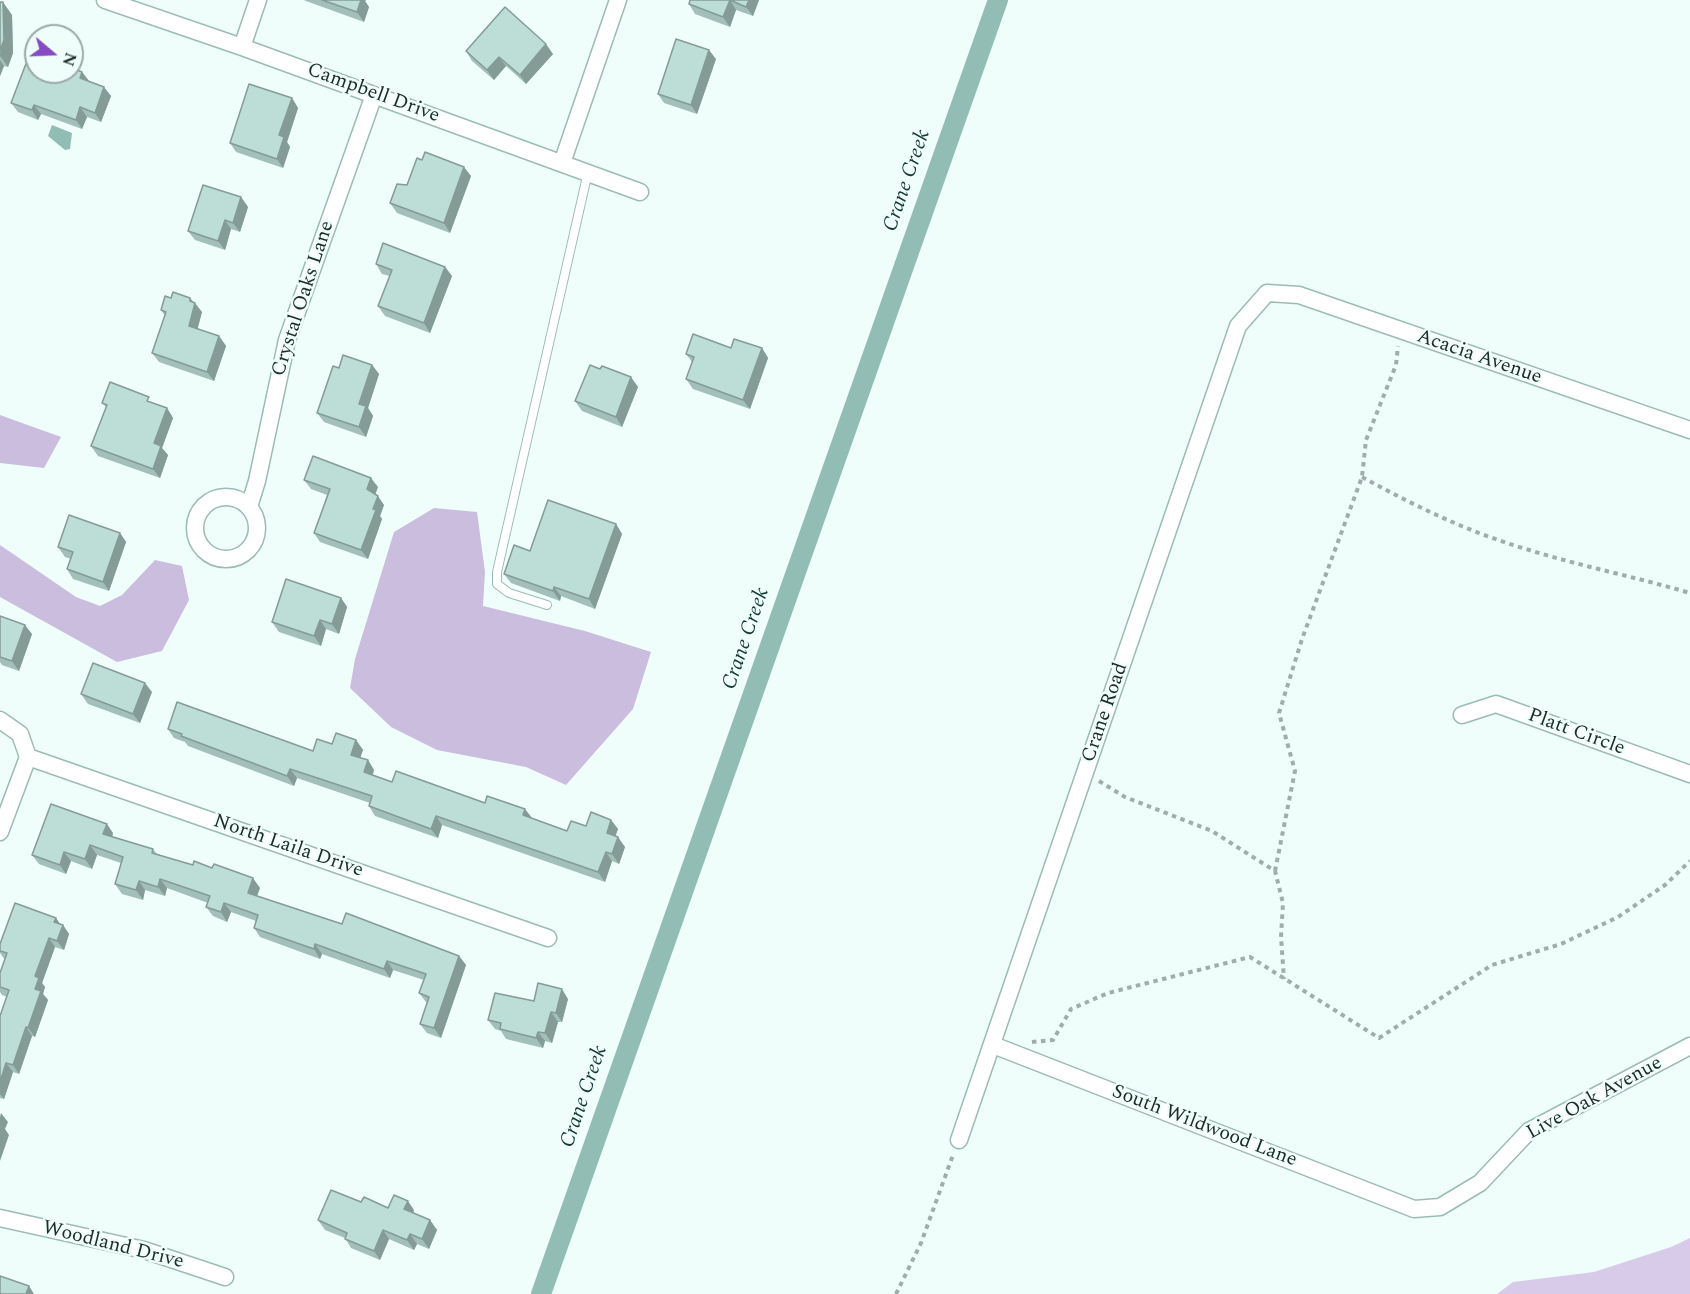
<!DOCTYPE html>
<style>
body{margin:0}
#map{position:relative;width:1690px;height:1294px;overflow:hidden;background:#f0fefb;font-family:Spectral,serif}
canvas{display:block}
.north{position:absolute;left:24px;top:24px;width:60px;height:60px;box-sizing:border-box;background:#f0fefb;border:2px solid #9caaa7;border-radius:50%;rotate:109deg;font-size:16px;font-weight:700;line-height:24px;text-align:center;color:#1e2b29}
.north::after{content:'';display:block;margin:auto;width:21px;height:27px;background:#864bc2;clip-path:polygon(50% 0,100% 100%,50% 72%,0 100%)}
</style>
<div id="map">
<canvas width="1690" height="1294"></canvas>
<div class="north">N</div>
</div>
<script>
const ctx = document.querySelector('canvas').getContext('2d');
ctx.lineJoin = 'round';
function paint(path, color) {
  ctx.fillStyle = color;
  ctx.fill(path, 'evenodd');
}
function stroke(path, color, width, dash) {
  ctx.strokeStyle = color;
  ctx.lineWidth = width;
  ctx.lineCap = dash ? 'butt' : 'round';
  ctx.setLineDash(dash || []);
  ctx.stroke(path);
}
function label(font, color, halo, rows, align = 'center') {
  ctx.font = font + ' Spectral,serif';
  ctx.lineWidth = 5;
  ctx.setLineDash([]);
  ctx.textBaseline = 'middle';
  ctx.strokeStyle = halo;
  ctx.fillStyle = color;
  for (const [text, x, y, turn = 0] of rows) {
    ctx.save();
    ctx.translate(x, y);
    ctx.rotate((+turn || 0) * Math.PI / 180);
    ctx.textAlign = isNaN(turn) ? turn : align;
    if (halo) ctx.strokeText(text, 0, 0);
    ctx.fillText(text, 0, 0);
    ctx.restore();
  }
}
const green = new Path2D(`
 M1690,1238V1294H1497L1513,1282L1594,1272L1671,1247Z`);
const forest = new Path2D(`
 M0,415L61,437L44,468L0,463Z
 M434,508L477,512L485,572L483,606L585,631L651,652L633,709L566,785L526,767L437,750L391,727L350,688L355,659L394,532Z
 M0,545L76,597L100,606L122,595L155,560L182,566L189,600L162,651L117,662L0,597Z`);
const water = new Path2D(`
 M52,125L72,133L70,149L65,150L48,136Z`);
const canal = new Path2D(`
 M541,1294L998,0`);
const path = new Path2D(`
 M1362,477C1415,506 1468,532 1526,549C1580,566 1636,577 1690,593
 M1099,781L1125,797L1212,831L1275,871L1283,903L1281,937L1284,979
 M1275,871L1295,771L1279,713L1302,639L1362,477L1366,440L1396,365L1398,346
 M1032,1042L1053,1040L1071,1009L1108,993L1250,957L1379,1038L1492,965L1561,944L1618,917L1665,885L1690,861
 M896,1294L921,1243L953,1155`);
const lane = new Path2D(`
 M547,605L509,593L497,584V572L588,172`);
const street = new Path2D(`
 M105,0L242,47L640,192
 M242,47L258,0
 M562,163L618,0
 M195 528a31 31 0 1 1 62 0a31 31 0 1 1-62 0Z
 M249,507L257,481L287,340L374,95
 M1462,715L1496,704L1690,774
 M0,720L20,734L28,757
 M28,757L548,938
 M0,832L28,757
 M993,1045L1414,1209L1440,1207L1480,1183L1529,1131L1690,1046
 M959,1140L1238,326L1267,293L1299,295L1690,430
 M0,1218L144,1250L225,1277`);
const wall = new Path2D(`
 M304,0H366L365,1L369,7L364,22L306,1Z
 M690,0H759L753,16L736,10L730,27L695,14L689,4Z
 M0,2L12,15L13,53L8,67L4,66L0,76Z
 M466,51L553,54L526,84L506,66L494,80L472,61Z
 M716,59L697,114L664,103L658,94Z
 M36,72H82L89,81L111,96L101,122L87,117L82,129L41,114L38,120L18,112L11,103Z
 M292,98L298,108L287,142L290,147L283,168L236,152L230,143Z
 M471,176L450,233L397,213L390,203L407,185Z
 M241,197L248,207L240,232L231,229L225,250L195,240L188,231Z
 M376,264L445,267L452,276L430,333L385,316L378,306L390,276L382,274Z
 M171,298L193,302L202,312L197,329L219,336L226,346L214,381L159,362L152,353L165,316L161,310Z
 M731,348H762L768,358L750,409L693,389L686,379L692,362L686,354Z
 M372,365L379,374L368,408L373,416L366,437L324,422L317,413L339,368Z
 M638,387L622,427L582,411L575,401Z
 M102,403H153L167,408L173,418L162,448L168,455L160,478L98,456L91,446L106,407Z
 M304,480L378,487L375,494L384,505L380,516L382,519L368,559L320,542L314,533L327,495L311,489Z
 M616,524L622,534L595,609L561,596L560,601L511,583L504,574L530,551Z
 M120,533L126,542L109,591L73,579L67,569L71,559L65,557L58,547Z
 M341,598L347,607L339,634L326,629L321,646L279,632L272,622Z
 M0,616L32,634L19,671L2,665L0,662Z
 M152,692L140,723L88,704L81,694Z
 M168,729L313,751L332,744L356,740L363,750L360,758L368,760L374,770L373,775L392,782L485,803L567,831L611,820L618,829L615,836L625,847L619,864L612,861L605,882L442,825L438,838L375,816L369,806L370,803L297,778L294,786L188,746L185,742L174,738Z
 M113,833L112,837L153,849L157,854L260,888L257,896L342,924L459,956L466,965L441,1038L427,1033L420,1024L427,1003L426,1002L419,993L424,980L393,970L390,978L322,954L320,959L260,937L254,928L256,921L231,912L227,922L213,916L206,907L208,903L167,888L165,896L145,890L143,900L122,894L115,884L121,863L97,855L92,869L71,861L66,874L39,864L32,855Z
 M56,918L60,924L63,925L69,934L64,950L55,947L42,983L45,987L43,994L48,1000L35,1037L32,1036L19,1074L13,1072L4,1099L0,1098V1016L7,997L2,995L0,992V973L5,960L0,953V944Z
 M568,999L562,1022H558L552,1043L545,1041L543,1048L506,1039L501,1031L495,1029L488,1020L534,1001Z
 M361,1202L388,1208L414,1210L413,1213L430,1220L437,1230L429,1249L417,1244L414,1250L389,1239L380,1260L351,1248L345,1238L325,1230L318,1220Z`);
const shadedWall = new Path2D(`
 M360,0H366L365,1L369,7L364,22L357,12Z
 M730,0L736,10L730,27L723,17Z
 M749,0H759L753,16L746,7Z
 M3,2L12,15L13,53L8,67L0,56Z
 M546,44L553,54L526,84L520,75Z
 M709,50L716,59L697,114L691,105Z
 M499,57L506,66L494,80L487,70Z
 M0,60L4,66L0,76Z
 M82,72L89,81L80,78Z
 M104,87L111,96L101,122L95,113Z
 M292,98L298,108L287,142L290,147L283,168L277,159L279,135Z
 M34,105L41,114L38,120L32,110Z
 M80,107L87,117L82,129L76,120Z
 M464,167L471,176L450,233L444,223Z
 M241,197L248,207L240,232L233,223Z
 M225,220L231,229L225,250L218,241Z
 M445,267L452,276L430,333L424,323Z
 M190,298L195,304V303L202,312L196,335L189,326Z
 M219,336L226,346L214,381L207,372Z
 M762,348L768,358L750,409L743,400Z
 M372,365L379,374L368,408L373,416L366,437L359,427V404Z
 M631,377L638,387L622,427L616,417Z
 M167,408L173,418L162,448L168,455L160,478L153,469L154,443Z
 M371,478L378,487L374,498L367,489Z
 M378,496L384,505L380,516L382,519L368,559L361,550Z
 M616,524L622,534L595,609L589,599Z
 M120,533L126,542L109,591L103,582Z
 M554,587L561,596L560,601L553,591Z
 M341,598L347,607L339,634L332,624Z
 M320,620L326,629L321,646L314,636Z
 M25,625L32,634L19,671L12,661Z
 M145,683L152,692L140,723L133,714Z
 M356,740L363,750L358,764L351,755Z
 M368,760L374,770L370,781L364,772Z
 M290,769L297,778L294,786L287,776Z
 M525,809L532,818L523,815Z
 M436,816L442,825L438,838L431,829Z
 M611,820L618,829L613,843L607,833Z
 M107,824L113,833L110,844L103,834Z
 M618,837L625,847L619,864L612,854Z
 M90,845L97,855L92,869L85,859Z
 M64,852L71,861L66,874L60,865Z
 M606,852L612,861L605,882L598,872Z
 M253,878L260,888L254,903L248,893Z
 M160,879L167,888L165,896L158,887Z
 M139,881L145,890L143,900L136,890Z
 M224,903L231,912L227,922L221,912Z
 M56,918L62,927L63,925L69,934L64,950L57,941L54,922Z
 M49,938L55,947L42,983L45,987L43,994L48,1000L35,1037L28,1028L35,976Z
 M315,944L322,954L320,959L314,949Z
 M459,956L466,965L441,1038L434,1028Z
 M387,961L393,970L390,978L384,969Z
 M562,989L568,999L562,1022L556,1013Z
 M551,1012L558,1022L552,1043L545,1033Z
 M26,1027L32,1036L19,1074L13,1065Z
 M538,1032L545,1041L543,1048L536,1038Z
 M6,1063L13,1072L4,1099L0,1094V1082Z
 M1,1113L8,1122L5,1129L9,1135L0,1161V1117Z
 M408,1201L414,1210L411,1218L404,1209Z
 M430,1220L437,1230L429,1249L422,1239Z
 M383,1230L389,1239L380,1260L374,1251Z
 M410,1234L417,1244L414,1250L407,1240Z
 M29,1286L34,1294H26Z`);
const building = new Path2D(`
 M322,0H361L357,12Z
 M690,0H749L746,7L730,0L723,17L689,4Z
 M0,2H3L4,40L0,50Z
 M505,7L546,44L520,75L499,57L487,70L466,51Z
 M676,39L709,50L691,105L658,94Z
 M27,61L36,64V72H72V68L82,72L80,78L104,87L95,113L80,107L76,120L34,105L32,110L11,103Z
 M249,84L292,98L279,135L284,137L277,159L230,143Z
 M425,152L464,167L444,223L390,203L397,184L407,185L417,158L422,160Z
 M203,185L241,197L233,223L225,220L218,241L188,231Z
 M383,243L445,267L424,323L378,306L392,270L376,264Z
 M173,292L190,298V301L195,303L189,326L219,336L207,372L152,353L166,312L161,310L165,296L171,298Z
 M693,334L731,348L734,339L762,348L743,400L686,379L694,357L686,354Z
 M343,355L372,365L359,404L366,406L359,427L317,413L333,366L339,368Z
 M590,365L600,369L602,366L631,377L616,417L575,401Z
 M110,382L149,397L147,401L167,408L154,443L161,446L153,469L91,446L107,405L102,403Z
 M313,456L371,478L367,489L378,496L373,509L376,510L361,550L314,533L330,489L304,480Z
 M548,500L616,524L589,599L554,587L553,591L504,574L514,545L530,551Z
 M69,515L120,533L103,582L67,569L73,552L58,547Z
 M286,579L341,598L332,624L320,620L314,636L272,622Z
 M0,616L25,625L12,661L0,657Z
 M93,663L145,683L133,714L81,694Z
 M177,702L313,751L317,739L332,744L336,733L356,740L351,755L368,760L364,772L392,782L396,771L485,803L487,796L525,809L523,815L567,831L571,821L586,826L591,812L611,820L607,833L618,837L612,854L606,852L598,872L436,816L431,829L369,806L372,796L290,769L287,776L181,736L182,734L168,729Z
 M51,804L107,824L103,834L153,849L152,853L193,865L194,861L212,868L214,864L253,878L248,893L342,924L346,913L459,956L434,1028L420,1024L429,997L419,993L426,974L387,961L384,969L315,944L314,949L254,928L258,915L224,903L221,912L206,907L210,896L160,879L158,887L139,881L136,890L115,884L123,857L90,845L85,859L64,852L60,865L32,855Z
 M15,903L56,918L54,922L63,925L57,941L49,938L35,976L39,978L35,989L41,991L28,1028L26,1027L13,1065L6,1063L0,1082V1016L9,990L0,987V973L7,953L0,951V944Z
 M538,983L562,989L556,1013L551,1012L545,1033L538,1032L536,1038L500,1029L501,1023L488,1020L495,993L534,1001Z
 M331,1190L361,1202L364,1197L388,1208L394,1195L408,1201L404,1209L430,1220L422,1239L410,1234L407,1240L383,1230L374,1251L345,1239L347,1233L318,1220Z
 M0,1276L29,1286L26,1294H0Z`);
const streetNames = [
 ["Campbell Drive",373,94,20],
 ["Crystal Oaks Lane",304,299,-72],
 ["Acacia Avenue",1479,358,19],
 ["Crane Road",1106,713,-71],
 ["Platt Circle",1576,733,20],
 ["North Laila Drive",288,847,19],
 ["Live Oak Avenue",1595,1099,-29],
 ["South Wildwood Lane",1204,1127,21],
 ["Woodland Drive",113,1246,14]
];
const waterNames = [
 ["Crane Creek",908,181,-71],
 ["Crane Creek",747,639,-71],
 ["Crane Creek",585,1097,-71]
];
paint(green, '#d8cbea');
paint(forest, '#cabddd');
paint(water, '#92bdb5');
stroke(canal, '#92bdb5', 20);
stroke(lane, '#9bbbb5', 10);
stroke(street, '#9bbbb5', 19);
stroke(path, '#a0aeab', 4, [4.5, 4.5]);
stroke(lane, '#fff', 8);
stroke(street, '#fff', 16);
paint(wall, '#a2bfb9');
paint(shadedWall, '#849b96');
paint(building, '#bcded7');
stroke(building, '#849b96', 1.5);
label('20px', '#1e2b29', '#f0fefb', streetNames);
label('italic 21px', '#133b35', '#f0fefb', waterNames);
</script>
